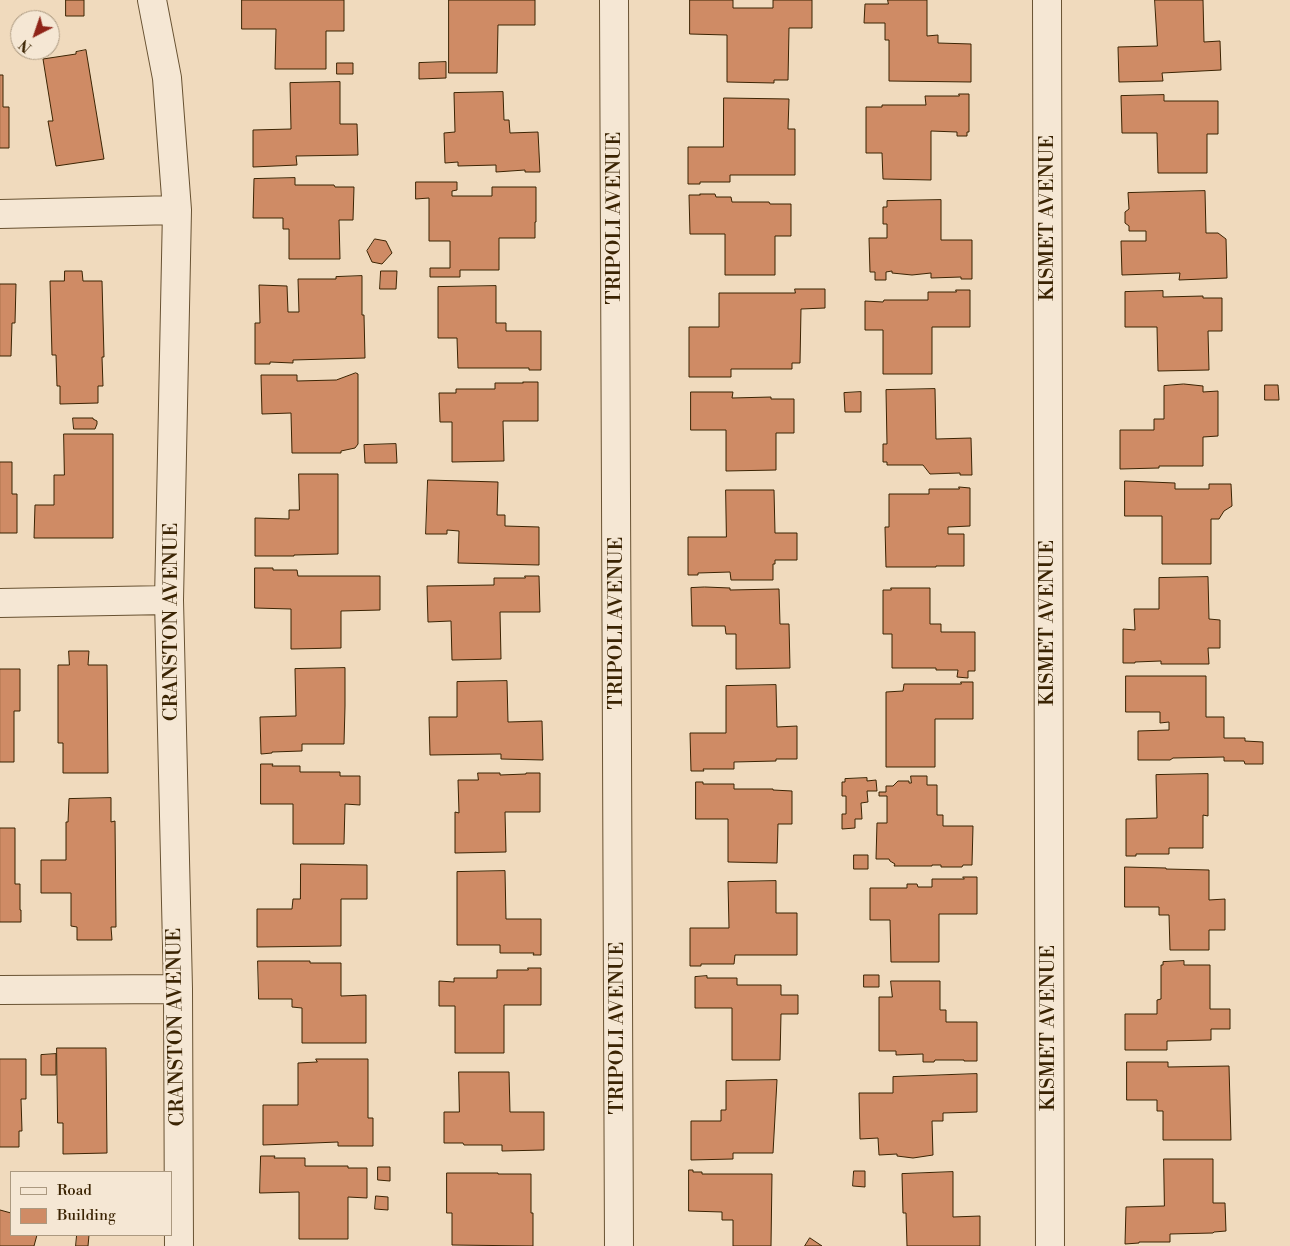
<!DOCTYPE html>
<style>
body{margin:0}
#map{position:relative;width:1290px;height:1246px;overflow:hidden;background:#f0dabd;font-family:"Libre Bodoni",serif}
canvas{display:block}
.legend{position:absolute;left:10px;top:1171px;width:162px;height:65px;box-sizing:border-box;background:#f5e7d4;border:1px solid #ab9980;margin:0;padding:6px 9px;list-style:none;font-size:15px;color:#3b2403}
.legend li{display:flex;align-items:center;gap:10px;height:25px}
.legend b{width:25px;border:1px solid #ab9980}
.north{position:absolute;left:10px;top:10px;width:50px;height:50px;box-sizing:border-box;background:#f5e7d4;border:1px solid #ab9980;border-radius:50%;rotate:221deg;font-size:14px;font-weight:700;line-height:20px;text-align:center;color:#3b2403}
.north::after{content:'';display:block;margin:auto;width:18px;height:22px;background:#8f2418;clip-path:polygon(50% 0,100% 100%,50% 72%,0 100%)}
</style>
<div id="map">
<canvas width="1290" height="1246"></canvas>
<ul class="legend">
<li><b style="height:6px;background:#f5e7d4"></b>Road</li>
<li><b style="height:14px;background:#cf8b65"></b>Building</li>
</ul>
<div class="north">N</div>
</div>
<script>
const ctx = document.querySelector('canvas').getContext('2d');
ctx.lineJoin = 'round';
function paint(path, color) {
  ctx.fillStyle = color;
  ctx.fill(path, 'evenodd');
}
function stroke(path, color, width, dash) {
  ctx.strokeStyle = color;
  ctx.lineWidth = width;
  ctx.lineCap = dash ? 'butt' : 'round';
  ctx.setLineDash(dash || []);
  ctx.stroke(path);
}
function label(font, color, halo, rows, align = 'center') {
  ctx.font = font + ' "Libre Bodoni",serif';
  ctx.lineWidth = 4.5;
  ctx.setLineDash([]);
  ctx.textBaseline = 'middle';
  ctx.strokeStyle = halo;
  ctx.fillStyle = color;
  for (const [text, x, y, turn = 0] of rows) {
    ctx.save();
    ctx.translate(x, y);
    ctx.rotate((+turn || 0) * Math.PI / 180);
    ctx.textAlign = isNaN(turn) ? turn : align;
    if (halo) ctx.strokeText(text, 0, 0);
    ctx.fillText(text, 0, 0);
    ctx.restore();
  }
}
const building = new Path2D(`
 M66,0H84V16H66Z
 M242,0H344V31H326V69H275L276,29H242Z
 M449,0H535V25H498L497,73H449Z
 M690,0H733V8H773V0H812V28H789L788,80H774V83L727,82V35L690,34Z
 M888,0H927V36L938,35V43L971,44V82L889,81V40H885V23H864L865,4H888Z
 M1155,0H1203L1204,42L1220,41L1221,70L1162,73L1163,81L1119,82L1118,47L1157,46Z
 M86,50L104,159L56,166L48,121H53L43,59L76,54V52Z
 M446,62V78L419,79V63Z
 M337,63H353V74H337Z
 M0,75H3V107H9V148H0Z
 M340,82V124H357L358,155L296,156L297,165L253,167V130L291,129L290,83Z
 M503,92L504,120H509L510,133L538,132L540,172H525V170L496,172V165L458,166V162L445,163L444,133L455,132L454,93Z
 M959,94H969V132H967V136H957V132L931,131V180L883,179L882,153H866V107H882V105H926L925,96H959Z
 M1164,95V101H1218V134H1207V173H1158L1157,133H1122L1121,96Z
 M724,98L789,99L788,129H795V175H730V182H700V184H688V147H723Z
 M295,178V185H334L335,187H354L353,220H339L340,259H289V229H283V218H253L254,179Z
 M416,182H457V190L452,191V196H492V187H536V222H535V238H499V270H460V277H430V268H450V241H429V198L416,199Z
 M1205,191L1206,233H1218L1226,239L1227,278L1179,280L1180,273L1122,275L1121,241H1146V231H1129V226L1125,223V212L1129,209L1128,193Z
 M700,194H715L716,197H731L732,202H769L770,204H791V236H775V275H725V234H690L689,195H700Z
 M941,200V240H972V279H961V277L931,278V273L912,275L892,273V271L886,272V280H875V272H870L869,238H887V224H883V207H887V201Z
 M375,239L386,241L392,253L382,264L372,262L367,251Z
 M65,271H82L83,281H102L104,357H102L103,386H98V403L60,404V386H57L56,355H52L50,281H64Z
 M381,271H397L396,289H380Z
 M362,276V315H364L365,358L293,360V363L270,362V364H255V323H260L259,285L287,286L288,312H299L298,279H336V277Z
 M0,284H16L15,323H12L11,356H0Z
 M496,286V323H506V331H541V370H529V368H458L457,338H438V287Z
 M795,289H825V308L801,309L800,363H792V369H731V377H689V327H719V293H795Z
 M956,290H970V327H932V374H883V330H865V301L883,302L884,300H928V292H956Z
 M1163,291V297L1203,296V298H1222V331H1208L1209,370L1158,371L1157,327H1125V292Z
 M356,373L358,374V444L355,448L341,451V453H292L291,413L262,414L261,375H297V381L336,380Z
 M523,382H538V421H503L504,461L452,462V422H440L439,393H456V389H495V383H523Z
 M1184,384L1203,386V392L1218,391V436L1203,437V466H1159V468L1120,469V430H1154V419H1164V386Z
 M1265,385H1278L1279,400H1265Z
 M935,389L936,439L971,438L972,475H960V473L930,474L923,465H887V462H883V444H887L886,390Z
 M691,392H733L732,398L771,397V399H794V433H776V470L726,471V430H691Z
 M861,392V412H845L844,393Z
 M73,418H93V419L97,421V424L95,429H74Z
 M64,434H113V538H34L35,505H54V475H64Z
 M396,444L397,463H365L364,445Z
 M0,462H12V494H17V533H0Z
 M299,474H338V554L294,555V556H255V518L289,519V510H299Z
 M428,480L498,482L497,515H505V526L539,527V565L458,563L459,531L447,530V534H426Z
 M1125,481L1175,483V489H1209V484H1231L1232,506L1224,511L1219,519H1211V564H1162V516H1125Z
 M959,487L970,488V526L948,527V534H964V566H936V567H886L885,527H889V494H929V489H959Z
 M726,490H774L775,533H797V560H775V564H773V580H731L730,572L698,573V575H688V537H726Z
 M255,568H273V570H297L298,576H380V610L341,611V648L291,649V609L255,608Z
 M525,576H539L540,612H500L501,659L452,660L451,621L428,622L427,586L494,585V578H525Z
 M1208,577L1209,619L1220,620V648H1208L1209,664H1161V661L1135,662V663H1123V629L1135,630L1134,609H1159V578Z
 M705,587L730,588V590L779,589L780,624H789L790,668L736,669V634H726L725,626H692L691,588Z
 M891,588H930V624H941V632H975V671H968V678L957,677L958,670H936V668H892V634H883V590H891Z
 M69,651H89L88,665H107L108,773H63V743H58V665H69Z
 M345,668V706L344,744H302V751L272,752V753L261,754L260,717L296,716L295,669Z
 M0,669H20V711H14V762H0Z
 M1126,676H1206V717H1224V738H1245V741L1263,742V764H1245L1244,761H1224V757L1173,758L1170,760H1138V731L1169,730V722L1160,723V712H1126Z
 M507,681L508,722L542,721L543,760L501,759V754L430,755L429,717H457V682Z
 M961,682H973V719H935V767H886V692L903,691L904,684H961Z
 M776,685L777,727L797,726V759H776V761L734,762V769H703L704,771H691L690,733H726V686Z
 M261,764H273L272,766H300V772H340V776H360V805L345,804L344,844H293V804H261Z
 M478,773H500V775L526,774V773H540V812H505L506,852L455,853V812L459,813L458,780H478Z
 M1208,774V816L1203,815V848H1169V854H1136V856H1126V819L1157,818L1156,775Z
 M911,776H927V785H937V815H943V826H973L972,865H963L962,867H941V865H932V866H894L895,864L890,861L889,859H876L877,823H887V796H879V792H886V786H893L898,781H909V783H911Z
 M867,778V781L876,780L877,791H867L868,802L861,803L862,819H855V828L842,829V814H846V796H842V782H845V779Z
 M696,782H703V784H734V789H773V790L792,791V824H778L777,863L728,862V819H696Z
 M111,798V822L115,821L116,927H111L112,940H77V927L71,926V893H41V860H66V822H68L69,799Z
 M0,828H15V884H20V910H21V922H0Z
 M854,855H868V869H854Z
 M301,864L367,865V899H341V946L257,947V909H292L293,899H300Z
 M1125,867L1166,868V869L1209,870V900L1225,899V930H1209V950H1170L1169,915H1159V907H1125Z
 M505,871L506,919H541V955H533L534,953H500V945H457V872Z
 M963,877H977V914H939V962H891L890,920H870V888H907V884H917L918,887H932V879H964Z
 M776,881V913H797V955H735L734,964H701V966H690V928H729L728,882Z
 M258,961H310V963H341V996L366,995V1043H302V1008L292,1007V999H259Z
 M1184,961V965H1210V1009H1230V1029H1211V1040L1167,1041V1050H1125V1014H1157V1000L1161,999V965H1163V962Z
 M528,968H541V1005H504V1053H455V1006H439V981L454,982V978H497V970H528Z
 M864,975H879V987H864Z
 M707,976V978H737V985H781V995H798V1014H781L780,1060H732V1008H695V977Z
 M891,981H940V1010H946V1022H977V1061H964V1060H935L934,1062H923V1054L896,1055V1051H879V997H892Z
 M57,1048H106L107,1153L63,1154V1123H58Z
 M56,1054V1075H41V1055Z
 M0,1059H26V1099H21L22,1131H19V1147H0Z
 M316,1059H368V1118H373V1146H338V1142L263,1145V1105H298V1063L317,1062Z
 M1127,1062H1168V1067L1229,1066L1231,1140H1163V1111H1157V1100H1127Z
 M459,1072H509L510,1112H544V1150L502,1151V1145H464L463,1143H444V1112H459Z
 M977,1074V1112L943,1113V1121H932L933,1155L913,1158L897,1156V1154L879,1155L878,1138L860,1139L859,1093H893V1077Z
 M777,1080L773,1153H733V1159L691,1160V1121H721V1110H726V1081Z
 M261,1156H275L274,1158H305V1166H348V1168H367V1198L348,1197V1239H299V1192L260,1193Z
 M1164,1159H1213V1203H1225L1226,1231L1214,1232L1213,1233L1170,1234V1242H1139V1243L1125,1244L1126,1207L1164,1206Z
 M378,1167H390V1181L378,1180Z
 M689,1170H693V1172H702V1174H772L771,1246H733V1220H722V1212L689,1211Z
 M854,1171H865V1187L853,1186Z
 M953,1172V1217L980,1216V1246H907L906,1213H903L902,1174Z
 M447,1173H498V1174H531V1213H533V1246L452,1245V1213H447Z
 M376,1196L388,1197V1210L375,1209Z
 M0,1210L11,1213V1235H37L34,1246H0Z
 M77,1235H89L88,1246H76Z
 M810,1238L822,1246H805Z`);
const minor = new Path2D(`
 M152,0L167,78L177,210L169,600L178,989L179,1246
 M614,0L619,1246
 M1047,0L1050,1246
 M0,214L177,210
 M0,603L169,600
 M0,990L178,989`);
const streetNames = [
 ["TRIPOLI AVENUE",615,218,-90],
 ["KISMET AVENUE",1048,218,-90],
 ["CRANSTON AVENUE",172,622,-90],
 ["TRIPOLI AVENUE",617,623,-90],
 ["KISMET AVENUE",1048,623,-90],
 ["CRANSTON AVENUE",177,1027,-91],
 ["TRIPOLI AVENUE",618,1028,-90],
 ["KISMET AVENUE",1049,1028,-90]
];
paint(building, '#cf8b65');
stroke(building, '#3b2403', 1);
stroke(minor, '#685232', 30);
stroke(minor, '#f5e7d4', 28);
label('20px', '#3b2403', '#f5e7d4', streetNames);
</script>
